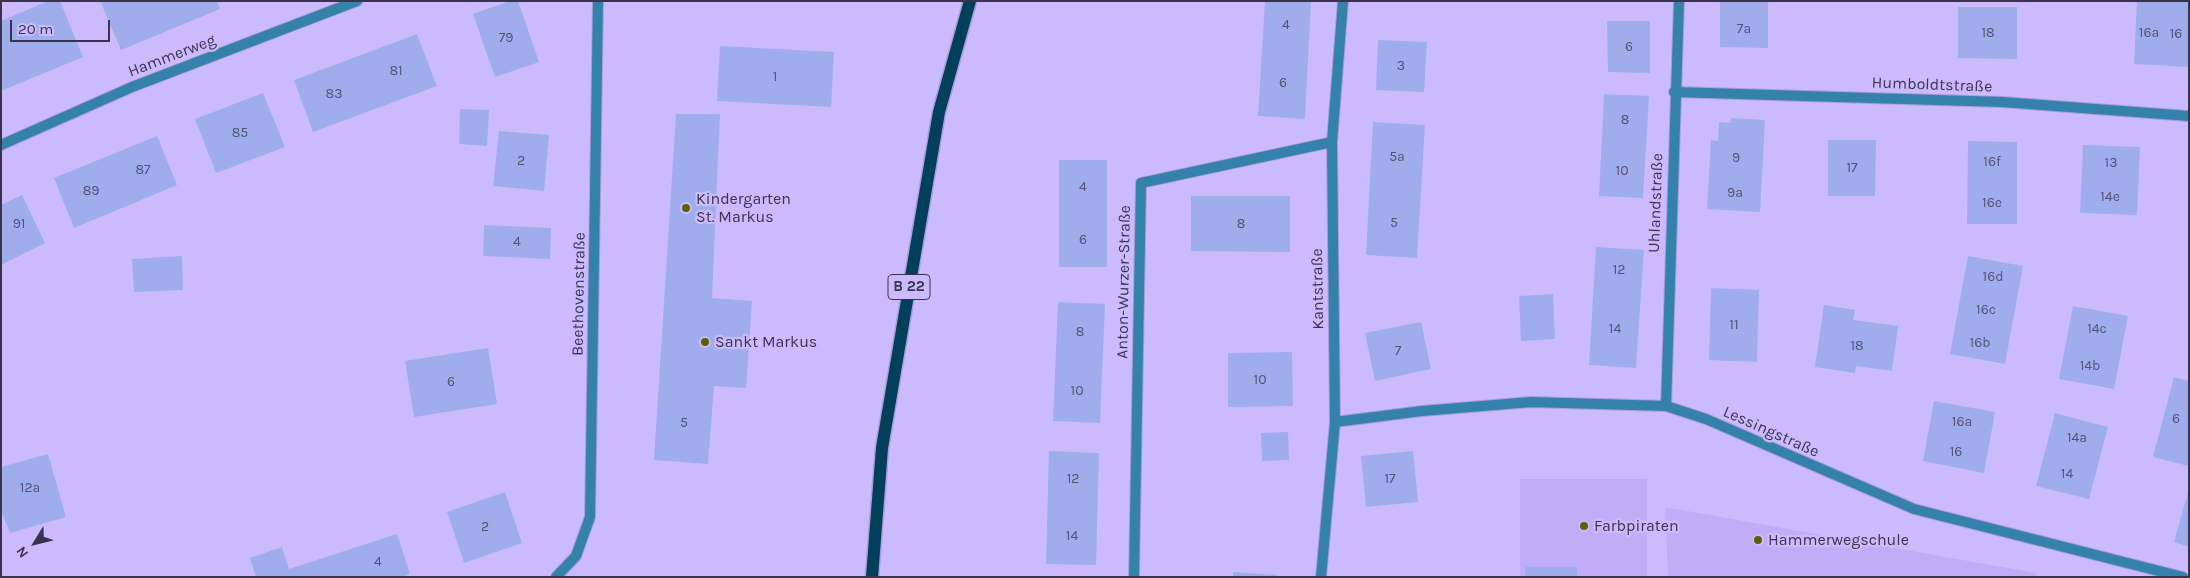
<!DOCTYPE html>
<meta charset="utf-8">
<style>
body{margin:0}
#map{position:relative;width:2190px;height:578px;overflow:hidden;background:#cbbbfe;font-family:Karla,sans-serif}
canvas{display:block}
.frame{position:absolute;inset:0;border:2px solid #3a334e;pointer-events:none}
.north{position:absolute;left:10px;top:518px;width:50px;height:50px;-webkit-text-stroke:4px #cbbbfe;paint-order:stroke;rotate:234deg;font-size:14px;font-weight:700;line-height:20px;text-align:center;color:#3a334e}
.north::after{content:'';display:block;margin:auto;width:18px;height:22px;background:#3a334e;clip-path:polygon(50% 0,100% 100%,50% 72%,0 100%)}
.scale{position:absolute;left:10px;top:20px;width:100px;height:22px;box-sizing:border-box;border:2px solid #3a334e;border-top:0;padding-left:6px;font-size:15px;line-height:18px;white-space:nowrap;color:#3a334e;-webkit-text-stroke:4px #cbbbfe;paint-order:stroke}
</style>
<div id="map">
<canvas width="2190" height="578"></canvas>
<div class="frame"></div>
<div class="north">N</div>
<div class="scale">20 m</div>
</div>
<script>
const ctx = document.querySelector('canvas').getContext('2d');
ctx.lineJoin = 'round';
function paint(path, color) {
  ctx.fillStyle = color;
  ctx.fill(path, 'evenodd');
}
function stroke(path, color, width, dash) {
  ctx.strokeStyle = color;
  ctx.lineWidth = width;
  ctx.lineCap = dash ? 'butt' : 'round';
  ctx.setLineDash(dash || []);
  ctx.stroke(path);
}
function label(font, color, halo, rows, align = 'center') {
  ctx.font = font + ' Karla,sans-serif';
  ctx.lineWidth = 4.5;
  ctx.setLineDash([]);
  ctx.textBaseline = 'middle';
  ctx.strokeStyle = halo;
  ctx.fillStyle = color;
  for (const [text, x, y, turn = 0] of rows) {
    ctx.save();
    ctx.translate(x, y);
    ctx.rotate((+turn || 0) * Math.PI / 180);
    ctx.textAlign = isNaN(turn) ? turn : align;
    if (halo) ctx.strokeText(text, 0, 0);
    ctx.fillText(text, 0, 0);
    ctx.restore();
  }
}
const built = new Path2D(`
 M1520,479H1647V577H1520Z
 M1665,507L2036,573L2035,577H1668Z`);
const building = new Path2D(`
 M48,1H60L83,57L1,91V21Z
 M104,1H217L220,9L121,50L101,3Z
 M510,1H518L539,62L495,77L473,14Z
 M1265,1H1311L1305,119L1258,116Z
 M1720,1H1768V48L1720,47Z
 M2137,1L2189,2V67L2134,64Z
 M1958,7H2017V59L1958,58Z
 M1607,21H1650V73L1608,72Z
 M417,34L437,86L313,132L294,80Z
 M1378,40L1427,42L1424,92L1376,90Z
 M720,46L834,52L831,107L717,101Z
 M263,93L285,147L216,173L195,119Z
 M1604,94L1649,96L1643,198L1599,196Z
 M460,109L489,110L487,146L459,144Z
 M676,114H720L712,298L752,301L746,388L714,386L708,464L654,460Z
 M1731,118L1765,120L1760,212L1707,209L1711,140L1718,141L1719,122L1731,123Z
 M1373,122L1425,125L1417,258L1366,255Z
 M499,131L549,135L544,191L493,186Z
 M157,136L177,185L74,228L54,178Z
 M1828,140H1876L1875,196H1828Z
 M1968,141L2017,142V224H1967Z
 M2083,145L2140,147L2137,215L2080,213Z
 M1059,160H1107V267H1059Z
 M22,195L45,243L1,265V205Z
 M1191,196H1290V252L1191,251Z
 M484,225L551,228L550,259L483,256Z
 M1596,247L1644,250L1636,368L1589,365Z
 M182,256L183,290L134,292L132,259Z
 M1968,256L2023,266L2005,364L1950,354Z
 M1711,288L1759,290L1757,362L1709,360Z
 M1553,294L1555,339L1521,341L1519,296Z
 M1058,302L1105,304L1100,423L1053,421Z
 M1824,305L1855,310L1853,320L1898,326L1892,371L1856,366L1855,373L1815,367Z
 M2073,306L2128,316L2114,389L2059,379Z
 M1421,322L1431,369L1375,381L1365,333Z
 M488,348L497,404L414,417L405,361Z
 M1292,352L1293,406L1228,407V353Z
 M2174,377L2189,381V466L2153,457Z
 M1934,401L1995,412L1984,473L1923,461Z
 M2055,413L2108,427L2089,499L2036,486Z
 M1288,432L1289,460L1262,461L1261,433Z
 M1049,451L1099,453L1096,565L1046,564Z
 M1413,451L1418,502L1366,507L1361,456Z
 M48,454L66,517L10,533L1,510V467Z
 M505,492L522,543L464,563L447,512Z
 M2188,493H2189V547L2174,542Z
 M397,534L410,574L402,577H256L250,558L282,547L289,569Z
 M1525,567H1577V577H1525Z
 M1233,572L1277,575V577H1233Z`);
const minor = new Path2D(`
 M1674,92L2002,102L2189,116
 M1,145L132,87L357,1
 M1666,406L1679,1
 M1335,422L1422,411L1531,402L1666,406L1706,419L1914,509L2183,577
 M556,577L576,556L590,517L598,1
 M1134,577L1141,183L1332,142
 M1321,577L1335,422L1332,142L1343,1`);
const primary = new Path2D(`
 M872,577L882,448L939,112L970,1`);
const markers = [
 [686,208,5,"#5a6200"],
 [705,342,5,"#5a6200"],
 [1584,526,5,"#5a6200"],
 [1758,540,5,"#5a6200"]
];
const numberNames = [
 ["4",1286,25],
 ["7a",1744,29],
 ["18",1988,33],
 ["16a",2149,33],
 ["16",2176,34],
 ["79",506,38],
 ["6",1629,47],
 ["3",1401,66],
 ["81",396,71],
 ["1",775,77],
 ["6",1283,83],
 ["83",334,94],
 ["8",1625,120],
 ["85",240,133],
 ["5a",1397,157],
 ["9",1736,158],
 ["2",521,161],
 ["16f",1992,162],
 ["13",2111,163],
 ["17",1852,168],
 ["87",143,170],
 ["10",1622,171],
 ["4",1083,187],
 ["89",91,191],
 ["9a",1735,193],
 ["14e",2110,197],
 ["16e",1992,203],
 ["5",1394,223],
 ["91",19,224],
 ["8",1241,224],
 ["6",1083,240],
 ["4",517,242],
 ["12",1619,270],
 ["16d",1993,277],
 ["16c",1986,310],
 ["11",1734,325],
 ["14",1615,329],
 ["14c",2097,329],
 ["8",1080,332],
 ["16b",1980,343],
 ["18",1857,346],
 ["7",1398,351],
 ["14b",2090,366],
 ["10",1260,380],
 ["6",451,382],
 ["10",1077,391],
 ["6",2176,419],
 ["16a",1962,422],
 ["5",684,423],
 ["14a",2077,438],
 ["16",1956,452],
 ["14",2067,474],
 ["12",1073,479],
 ["17",1390,479],
 ["12a",30,488],
 ["2",485,527],
 ["14",1072,536],
 ["4",378,562]
];
const shields = [
 [909,287,42]
];
const shieldNames = [
 ["B 22",909,287]
];
const streetNames = [
 ["Hammerweg",172,56,-21],
 ["Humboldtstraße",1932,85,2],
 ["Uhlandstraße",1656,203,-88],
 ["Anton-Wurzer-Straße",1124,282,-89],
 ["Kantstraße",1318,289,-91],
 ["Beethovenstraße",579,294,-89],
 ["Lessingstraße",1771,432,24]
];
const poiNames = [
 ["Kindergarten",696,199],
 ["St. Markus",696,217],
 ["Sankt Markus",715,342],
 ["Farbpiraten",1594,526],
 ["Hammerwegschule",1768,540]
];
paint(built, '#bfaef6');
paint(building, '#9faded');
stroke(minor, '#ab9dd7', 12);
stroke(primary, '#ab9dd7', 15);
stroke(minor, '#3481aa', 10);
stroke(primary, '#013f5a', 12);
for (const [x, y, r, color] of markers) {
  const dot = new Path2D();
  dot.arc(x, y, r, 0, 2 * Math.PI);
  ctx.fillStyle = color;
  ctx.fill(dot);
  stroke(dot, '#cbbbfe', 2);
}
label('14px', '#535276', null, numberNames);
for (const [x, y, w] of shields) {
  const box = new Path2D();
  box.roundRect(x - w / 2, y - 12.5, w, 25, 4);
  ctx.fillStyle = '#cbbbfe';
  ctx.fill(box);
  stroke(box, '#3a334e', 1);
}
label('bold 15px', '#3a334e', null, shieldNames);
label('16px', '#3a334e', '#cbbbfe', streetNames);
label('16px', '#3a334e', '#cbbbfe', poiNames, 'left');
</script>
